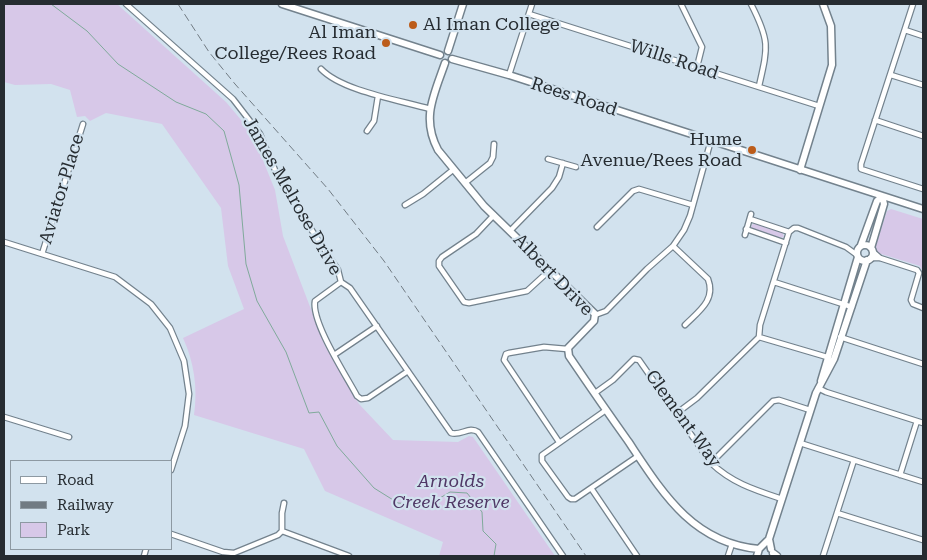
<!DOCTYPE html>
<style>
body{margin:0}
#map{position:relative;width:927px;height:560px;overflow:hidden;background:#d2e2ee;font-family:"Roboto Serif",serif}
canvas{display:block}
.frame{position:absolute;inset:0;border:5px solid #262c31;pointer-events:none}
.legend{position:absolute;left:10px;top:460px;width:162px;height:90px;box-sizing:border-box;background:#d2e2ee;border:1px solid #8d99a2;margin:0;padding:6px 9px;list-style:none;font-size:15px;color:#262c31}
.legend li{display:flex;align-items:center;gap:10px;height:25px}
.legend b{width:25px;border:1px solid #8d99a2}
</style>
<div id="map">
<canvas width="927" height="560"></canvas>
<div class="frame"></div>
<ul class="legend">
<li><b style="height:6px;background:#fff"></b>Road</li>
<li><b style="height:6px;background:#717b83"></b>Railway</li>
<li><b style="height:14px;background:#d7c8e8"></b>Park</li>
</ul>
</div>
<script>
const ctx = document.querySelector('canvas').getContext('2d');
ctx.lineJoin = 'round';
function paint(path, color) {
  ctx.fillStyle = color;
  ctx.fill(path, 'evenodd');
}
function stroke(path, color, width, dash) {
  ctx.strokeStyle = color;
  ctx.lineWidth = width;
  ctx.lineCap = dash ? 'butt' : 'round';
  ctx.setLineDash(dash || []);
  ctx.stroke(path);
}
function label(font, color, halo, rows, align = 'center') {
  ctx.font = font + ' "Roboto Serif",serif';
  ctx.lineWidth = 4.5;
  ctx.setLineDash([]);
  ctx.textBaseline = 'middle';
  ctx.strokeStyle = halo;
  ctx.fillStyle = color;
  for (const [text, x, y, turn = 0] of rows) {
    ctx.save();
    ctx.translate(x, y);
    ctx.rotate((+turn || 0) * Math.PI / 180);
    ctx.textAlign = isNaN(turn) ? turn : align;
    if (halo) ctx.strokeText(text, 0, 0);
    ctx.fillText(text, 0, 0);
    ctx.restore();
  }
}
const green = new Path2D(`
 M4,4H117L226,102L252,133L275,190L283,236L325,346L359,404L393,440L458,442L469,436L473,437L555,556H439L443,542L325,491L304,449L194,415C198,388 194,362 183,338L244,309L228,266L221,208L162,124L106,113L90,121L85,116L77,117L70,90L51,84L15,85L4,82Z
 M891,209L923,219V273L920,266L878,253L875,248L887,211Z
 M754,223L782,231L784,237L779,238L754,230L752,229L751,226Z`);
const stream = new Path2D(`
 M51,4L87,31L118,64L176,102L206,114L224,131L239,185L246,264L257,301L286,352L309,413L319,412L337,446L374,488L398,503L428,505L450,492L467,493L482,512L483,531L496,544L494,556`);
const street = new Path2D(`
 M126,4L233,99L260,134L280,182L338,270L341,282L350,288L451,433C461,436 469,426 478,432L563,556
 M681,4L702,47L697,67
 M751,4C770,41 768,47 759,86
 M913,4L861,164V169L923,189
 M529,14L819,106
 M905,30L923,36
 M321,69C342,91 399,100 430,109
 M509,75L532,4
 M891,75L923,85
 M875,120L923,136
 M367,131L374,121L378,96
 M548,159L576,167
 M465,183L490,163L493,157L494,144
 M405,205L423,194L454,169
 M494,215L476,234L442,257L439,261V266L464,302L469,303L527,291L550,270
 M750,219L789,232
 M597,227L633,191L639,189L693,205
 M746,229L786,243
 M510,231L552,188L559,177L563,163
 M745,235L751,214
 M4,242L115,277L151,304L170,328L184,361L189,394L185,426L171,470
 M673,246L708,279C716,300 699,311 685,325
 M872,251L880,258
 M42,254L83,124
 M870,258H880L917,270L919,273L911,300L913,304L923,308
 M341,282L315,301C311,322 347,377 357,396L361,399L368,398L408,371
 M774,282L852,307
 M595,315L606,311L647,269L673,246L684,230L690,216L711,140
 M759,337L760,325L789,232L794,228H798L846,247L857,255
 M840,337L923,364
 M334,355L377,326
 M818,388L826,392L923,423
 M595,393L613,380L634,359L639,360L711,463C732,483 755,490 782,499
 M606,410L542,455V461L568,497L571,499H575L638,456
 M677,413L697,398L759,337L827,357
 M4,417L69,437
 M559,442L504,360L506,354L509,353L544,347L567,349
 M800,443L923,482
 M711,463L773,401L779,400L810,410
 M900,475L917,421
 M591,488L637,556
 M837,513L923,540
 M282,531V513L284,503
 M171,534L223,552L234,553L278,535L282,531L349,556
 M144,556L146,549
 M728,556L732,544
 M823,556L854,460`);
const secondary = new Path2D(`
 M282,4L440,55
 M448,51L463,4
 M452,59L509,75L923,209
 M445,63C434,95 421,118 438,150L484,206L595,314L594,321L568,348L569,356C588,384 608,413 628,441C662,492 692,543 759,549
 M800,170L832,65L831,26L823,4
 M857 253a8 8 0 1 1 16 0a8 8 0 1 1-16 0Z
 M861,245L877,201L882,196
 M871,248L884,204L882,196
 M821,381L858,257
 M771,549L769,539L816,393L834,359L867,260
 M773,553L777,556
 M757,556L759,549L767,541`);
const rail = new Path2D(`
 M178,4L209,52L235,84L328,189L384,261L586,556`);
const markers = [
 [413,25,5,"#bc5c1a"],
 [386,43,5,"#bc5c1a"],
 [752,150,5,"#bc5c1a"]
];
const poiNames = [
 ["Al Iman College",423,25,"left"],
 ["Al Iman",376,33],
 ["College/Rees Road",376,54],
 ["Hume",742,140],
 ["Avenue/Rees Road",742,161]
];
const streetNames = [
 ["Wills Road",674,60,18],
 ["Rees Road",574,97,18],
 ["Aviator Place",62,189,-73],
 ["James Melrose Drive",292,196,60],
 ["Albert Drive",553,275,46],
 ["Clement Way",683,419,54]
];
const parkNames = [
 ["Arnolds",451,482],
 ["Creek Reserve",451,503]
];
paint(green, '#d7c8e8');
stroke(stream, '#80aa9b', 1);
stroke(street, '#73828d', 7);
stroke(secondary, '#73828d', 9);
stroke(street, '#fff', 4.5);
stroke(secondary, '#fff', 6);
stroke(rail, '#717b83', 1, [8, 4]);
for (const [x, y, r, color] of markers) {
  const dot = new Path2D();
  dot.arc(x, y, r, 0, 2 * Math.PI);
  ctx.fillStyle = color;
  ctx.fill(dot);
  stroke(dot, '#d2e2ee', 2);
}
label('18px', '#262c31', '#d2e2ee', poiNames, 'right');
label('18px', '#262c31', '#d2e2ee', streetNames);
label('italic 18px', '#503866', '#d2e2ee', parkNames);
</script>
